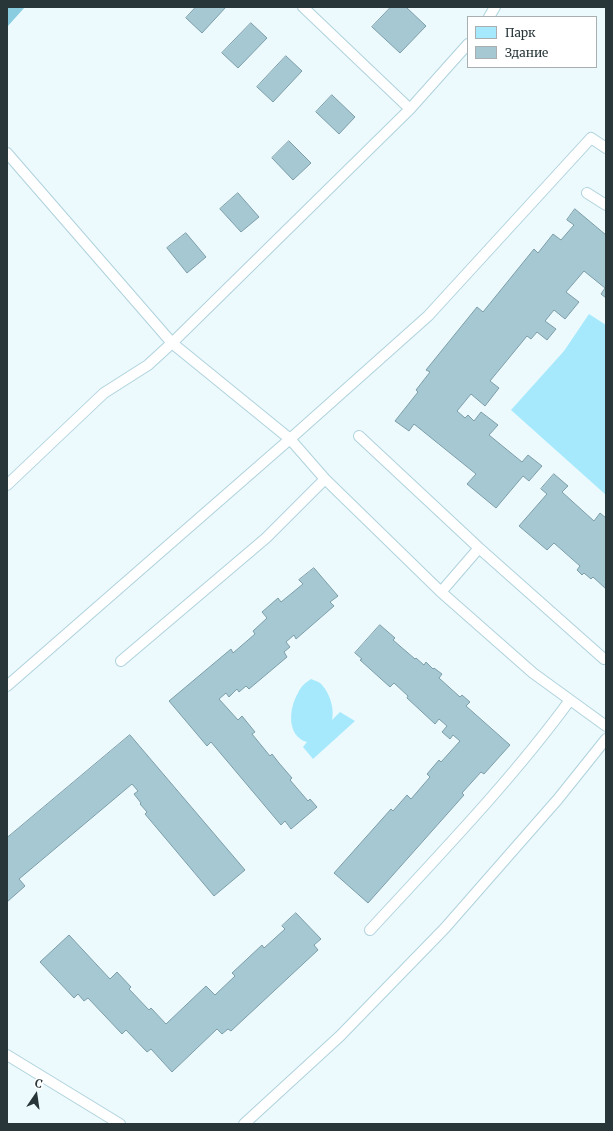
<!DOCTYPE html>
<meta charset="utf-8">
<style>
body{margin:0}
#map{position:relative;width:613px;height:1131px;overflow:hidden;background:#ecfafe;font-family:Merriweather,serif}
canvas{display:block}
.frame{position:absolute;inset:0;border:8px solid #28363a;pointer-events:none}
.legend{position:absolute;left:467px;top:16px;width:130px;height:52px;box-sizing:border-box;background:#fff;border:1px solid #a9afb0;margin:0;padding:5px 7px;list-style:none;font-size:12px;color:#28363a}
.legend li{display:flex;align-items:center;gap:8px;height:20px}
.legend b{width:20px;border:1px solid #a9afb0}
.north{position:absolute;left:16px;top:1075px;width:40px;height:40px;-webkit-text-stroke:3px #fff;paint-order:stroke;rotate:13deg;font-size:11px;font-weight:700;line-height:16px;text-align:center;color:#28363a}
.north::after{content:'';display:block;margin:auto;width:14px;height:18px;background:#28363a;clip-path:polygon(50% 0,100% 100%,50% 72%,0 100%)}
</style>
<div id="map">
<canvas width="613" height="1131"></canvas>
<div class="frame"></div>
<ul class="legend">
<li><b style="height:11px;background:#a6e9fd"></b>Парк</li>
<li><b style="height:11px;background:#a6c8d3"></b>Здание</li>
</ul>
<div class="north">С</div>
</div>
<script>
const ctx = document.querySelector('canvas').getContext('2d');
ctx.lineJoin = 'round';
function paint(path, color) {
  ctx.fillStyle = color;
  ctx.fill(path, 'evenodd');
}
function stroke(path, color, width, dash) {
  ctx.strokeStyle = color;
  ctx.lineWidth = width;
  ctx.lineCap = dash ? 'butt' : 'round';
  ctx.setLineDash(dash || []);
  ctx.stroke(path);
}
const green = new Path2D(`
 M589,314L606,325V495L511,410L564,351Z
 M311,679C314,680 318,682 320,683C329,691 335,708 332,720L340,712L355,721L313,759L303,747L307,742C286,736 289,708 298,693C301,686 305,683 311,679Z`);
const forest = new Path2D(`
 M7,7H25L7,27Z`);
const building = new Path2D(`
 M196,7H226L202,33L186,18Z
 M391,7H406L426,26L400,53L372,27Z
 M251,23L267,38L238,68L222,53Z
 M286,56L302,71L273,102L257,87Z
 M332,95L355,117L339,134L316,112Z
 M289,141L311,163L293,180L272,158Z
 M238,193L259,217L241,232L220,209Z
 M575,209L606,235V298L601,294L605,288L584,271L566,292L579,302L565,319L554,310L545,321L556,329L547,340L537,332L531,339L527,336L490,381L499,388L485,406L471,394L457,411L465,418L468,415L474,421L481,412L498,425L489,435L522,462L528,455L542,466L529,481L523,476L496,508L467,484L476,474L414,424L409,431L395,421L418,392L416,390L430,372L426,370L477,307L483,312L534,249L538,253L553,234L561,240L574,225L567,220Z
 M186,233L206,257L187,273L167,248Z
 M554,474L568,486L562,492L594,521L600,513L606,518V589L593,577L591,579L584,573L582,575L577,570L580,566L554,543L547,550L519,526L547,494L541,489Z
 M314,568L338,596L330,602L334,606L296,639L294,635L286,642L290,647L284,652L287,657L249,689L246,686L239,692L237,689L229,697L226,693L219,699L238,720L242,716L255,732L252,734L270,756L272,754L279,763L292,778L290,780L308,801L310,799L317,807L291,829L285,821L281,825L211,742L207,746L169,701L231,649L233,653L255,634L253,631L267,618L262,612L278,598L281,602L303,584L299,580Z
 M380,625L395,638L393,640L415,659L416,658L424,665L426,662L433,669L434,668L442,674L439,678L460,697L462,695L470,702L466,706L510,745L484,774L481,772L462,793L464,795L368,903L334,873L391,809L393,811L407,795L411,799L430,777L427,774L439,760L441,762L460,741L453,735L450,739L442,732L447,726L439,719L435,724L407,698L408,696L394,683L390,687L360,660L362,659L355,653Z
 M130,735L245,870L214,896L145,814L147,812L140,804L141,803L134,794L138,791L132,784L19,879L25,886L7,902V838Z
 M296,913L321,939L314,945L318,950L231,1031L228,1029L222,1034L217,1029L172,1072L151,1049L147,1052L126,1030L122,1034L88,998L84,1001L78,994L74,998L40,962L69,935L110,979L117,972L131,987L129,989L149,1010L151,1008L166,1024L206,986L215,995L235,976L232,973L262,945L264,948L285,929L282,926Z`);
const service = new Path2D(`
 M303,7L410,109
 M489,17L495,7
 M7,153L172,343L410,109L468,44
 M587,193L606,205
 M359,436L479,548L604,659
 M7,485L104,393L148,365L172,343L290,439L325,479L441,592L533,673L606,726
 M441,592L479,548
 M121,661L266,538L325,479
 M7,686L290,439L428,316L591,138L606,148
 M370,930C439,855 510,782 570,700
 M7,1055L120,1124
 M244,1124L340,1036L445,928L558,799L606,739`);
paint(green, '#a6e9fd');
paint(forest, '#8acde1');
paint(building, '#a6c8d3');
stroke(building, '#7c9ea8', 1);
stroke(service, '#afd2dc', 12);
stroke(service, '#fff', 10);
</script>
